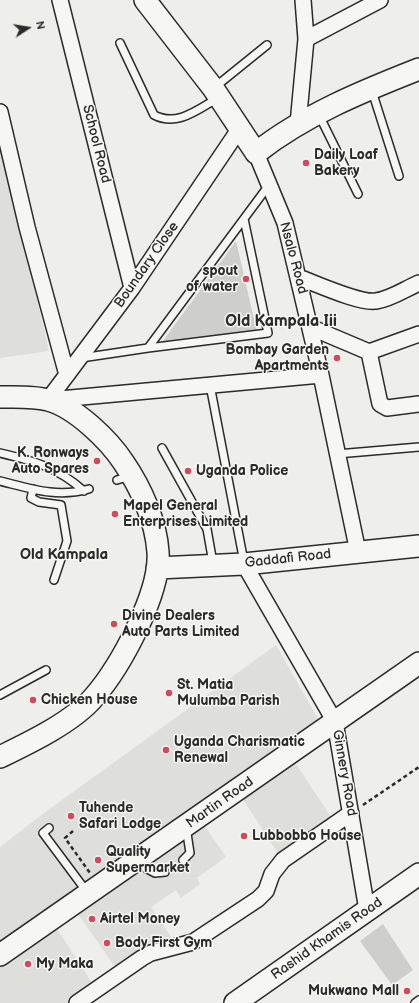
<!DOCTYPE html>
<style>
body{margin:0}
#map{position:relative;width:419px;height:1003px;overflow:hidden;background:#eeeeea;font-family:"Balsamiq Sans",sans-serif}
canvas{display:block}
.north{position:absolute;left:8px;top:8px;width:40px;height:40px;-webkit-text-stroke:3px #f6f6f2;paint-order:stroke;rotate:78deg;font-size:11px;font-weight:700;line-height:16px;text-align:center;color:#2b2b2b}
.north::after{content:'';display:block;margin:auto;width:14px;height:18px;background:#2b2b2b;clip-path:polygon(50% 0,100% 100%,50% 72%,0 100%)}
</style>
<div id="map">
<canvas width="419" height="1003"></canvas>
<div class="north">N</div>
</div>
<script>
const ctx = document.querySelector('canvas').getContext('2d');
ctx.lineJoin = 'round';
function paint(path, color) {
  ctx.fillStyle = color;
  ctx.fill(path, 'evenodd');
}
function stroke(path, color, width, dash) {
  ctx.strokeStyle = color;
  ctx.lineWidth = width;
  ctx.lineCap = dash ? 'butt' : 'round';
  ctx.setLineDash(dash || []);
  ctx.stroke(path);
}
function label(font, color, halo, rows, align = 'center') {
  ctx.font = font + ' "Balsamiq Sans",sans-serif';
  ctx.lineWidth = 3;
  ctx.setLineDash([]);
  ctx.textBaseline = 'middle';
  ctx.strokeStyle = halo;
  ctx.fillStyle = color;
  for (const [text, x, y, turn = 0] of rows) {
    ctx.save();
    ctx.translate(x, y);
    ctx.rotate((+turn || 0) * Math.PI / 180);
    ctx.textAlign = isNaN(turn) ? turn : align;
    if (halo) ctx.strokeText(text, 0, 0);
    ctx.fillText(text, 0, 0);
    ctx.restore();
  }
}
const built = new Path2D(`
 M0,143L49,351L0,358Z
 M276,645L322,726L0,943V847L44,813Z
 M296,764L333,820L279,855L242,798Z
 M204,825L226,857L197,878L200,884L181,898L176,890L151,907L176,944L117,970L76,911Z
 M55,926L94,986L71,1003H0V966L21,949Z`);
const green = new Path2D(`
 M236,241L257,332L160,345Z
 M383,924L413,970L392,985L360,941Z`);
const path = new Path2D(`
 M363,805L419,767
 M73,831L65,838L90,873`);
const lane = new Path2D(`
 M120,43L154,115C177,127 197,110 218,98
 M215,87L267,45
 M372,91L399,176
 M319,115L358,194
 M148,348L268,333L244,219
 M81,358L148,348L269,185
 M210,385L244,562
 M162,448L207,529L213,563
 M0,453C34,461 57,467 84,491
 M337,454L419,447
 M117,480L130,476
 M0,481C32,489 57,498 89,489
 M33,489L31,498L39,502L61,505L67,541L54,580
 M0,695L46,670
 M49,828L43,833L87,892
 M183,860L190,853L186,827
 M136,863L155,873L165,872
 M415,1003L419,1000`);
const street = new Path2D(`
 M60,0L132,288
 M306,39L380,0
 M0,112L27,227L67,375
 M298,124L306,39L303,0
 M256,153L285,223L321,375L358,552
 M298,277C315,283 360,304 376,301C391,299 405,289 419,283
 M310,327L369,352L419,334
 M369,352L380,404L387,408L419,404
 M48,400L132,288L240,128
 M49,400L321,375
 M244,564L335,722L367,910
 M77,1003L142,958L151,953L193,942L258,899L266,891L272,874L283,860L351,813`);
const secondary = new Path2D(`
 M145,0L213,88L256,153C304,115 363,91 419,69
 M0,397C15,397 34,396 48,400C75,407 109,440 124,463C141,488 156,521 158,552C161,593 120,667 94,697C73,722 29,743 0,757
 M157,568L244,564L419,546
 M0,955L419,663
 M235,1003L419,874`);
const markers = [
 [306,163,4,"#d1495b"],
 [246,279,4,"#d1495b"],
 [337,358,4,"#d1495b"],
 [97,461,4,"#d1495b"],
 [188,471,4,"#d1495b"],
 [115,514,4,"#d1495b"],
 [114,624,4,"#d1495b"],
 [169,693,4,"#d1495b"],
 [33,700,4,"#d1495b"],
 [166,750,4,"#d1495b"],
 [71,816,4,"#d1495b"],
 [244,836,4,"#d1495b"],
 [98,860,4,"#d1495b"],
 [92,919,4,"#d1495b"],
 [107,943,4,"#d1495b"],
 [28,964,4,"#d1495b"],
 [407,991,4,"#d1495b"]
];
const streetNames = [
 ["School Road",96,144,76],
 ["Nsalo Road",293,258,75],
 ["Boundary Close",147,265,-55],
 ["Gaddafi Road",288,559,-6],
 ["Ginnery Road",344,773,80],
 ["Martin Road",220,803,-35],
 ["Rashid Khamis Road",327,939,-35]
];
const poiNames = [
 ["Daily Loaf",314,155],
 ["Bakery",314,171],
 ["spout",238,271,"right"],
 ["of water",238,287,"right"],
 ["Bombay Garden",329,350,"right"],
 ["Apartments",329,366,"right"],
 ["K. Ronways",89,453,"right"],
 ["Auto Spares",89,469,"right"],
 ["Uganda Police",196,471],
 ["Mapel General",123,506],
 ["Enterprises Limited",123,522],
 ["Divine Dealers",122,616],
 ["Auto Parts Limited",122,632],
 ["St. Matia",177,685],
 ["Mulumba Parish",177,701],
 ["Chicken House",41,700],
 ["Uganda Charismatic",174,742],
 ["Renewal",174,758],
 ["Tuhende",79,808],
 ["Safari Lodge",79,824],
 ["Lubbobbo House",252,836],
 ["Quality",106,852],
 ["Supermarket",106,868],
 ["Airtel Money",100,919],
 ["Body First Gym",115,943],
 ["My Maka",36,964],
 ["Mukwano Mall",399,991,"right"]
];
const neighbourhoodNames = [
 ["Old Kampala",64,555]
];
const quarterNames = [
 ["Old Kampala Iii",281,322]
];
paint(built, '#dededb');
paint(green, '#cececa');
stroke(lane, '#2b2b2b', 10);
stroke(street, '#2b2b2b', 18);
stroke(secondary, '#2b2b2b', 24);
stroke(path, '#2b2b2b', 2.5, [4, 3]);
stroke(lane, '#f6f6f2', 7);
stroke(street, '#f6f6f2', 15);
stroke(secondary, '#f6f6f2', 21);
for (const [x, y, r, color] of markers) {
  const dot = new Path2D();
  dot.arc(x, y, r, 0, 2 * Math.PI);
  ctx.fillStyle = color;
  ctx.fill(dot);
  stroke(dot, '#f6f6f2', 1.5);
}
label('14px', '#2b2b2b', '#f6f6f2', streetNames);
label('bold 14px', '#2b2b2b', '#f6f6f2', poiNames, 'left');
label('bold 15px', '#2b2b2b', '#f6f6f2', neighbourhoodNames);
label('bold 16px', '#2b2b2b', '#f6f6f2', quarterNames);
</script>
